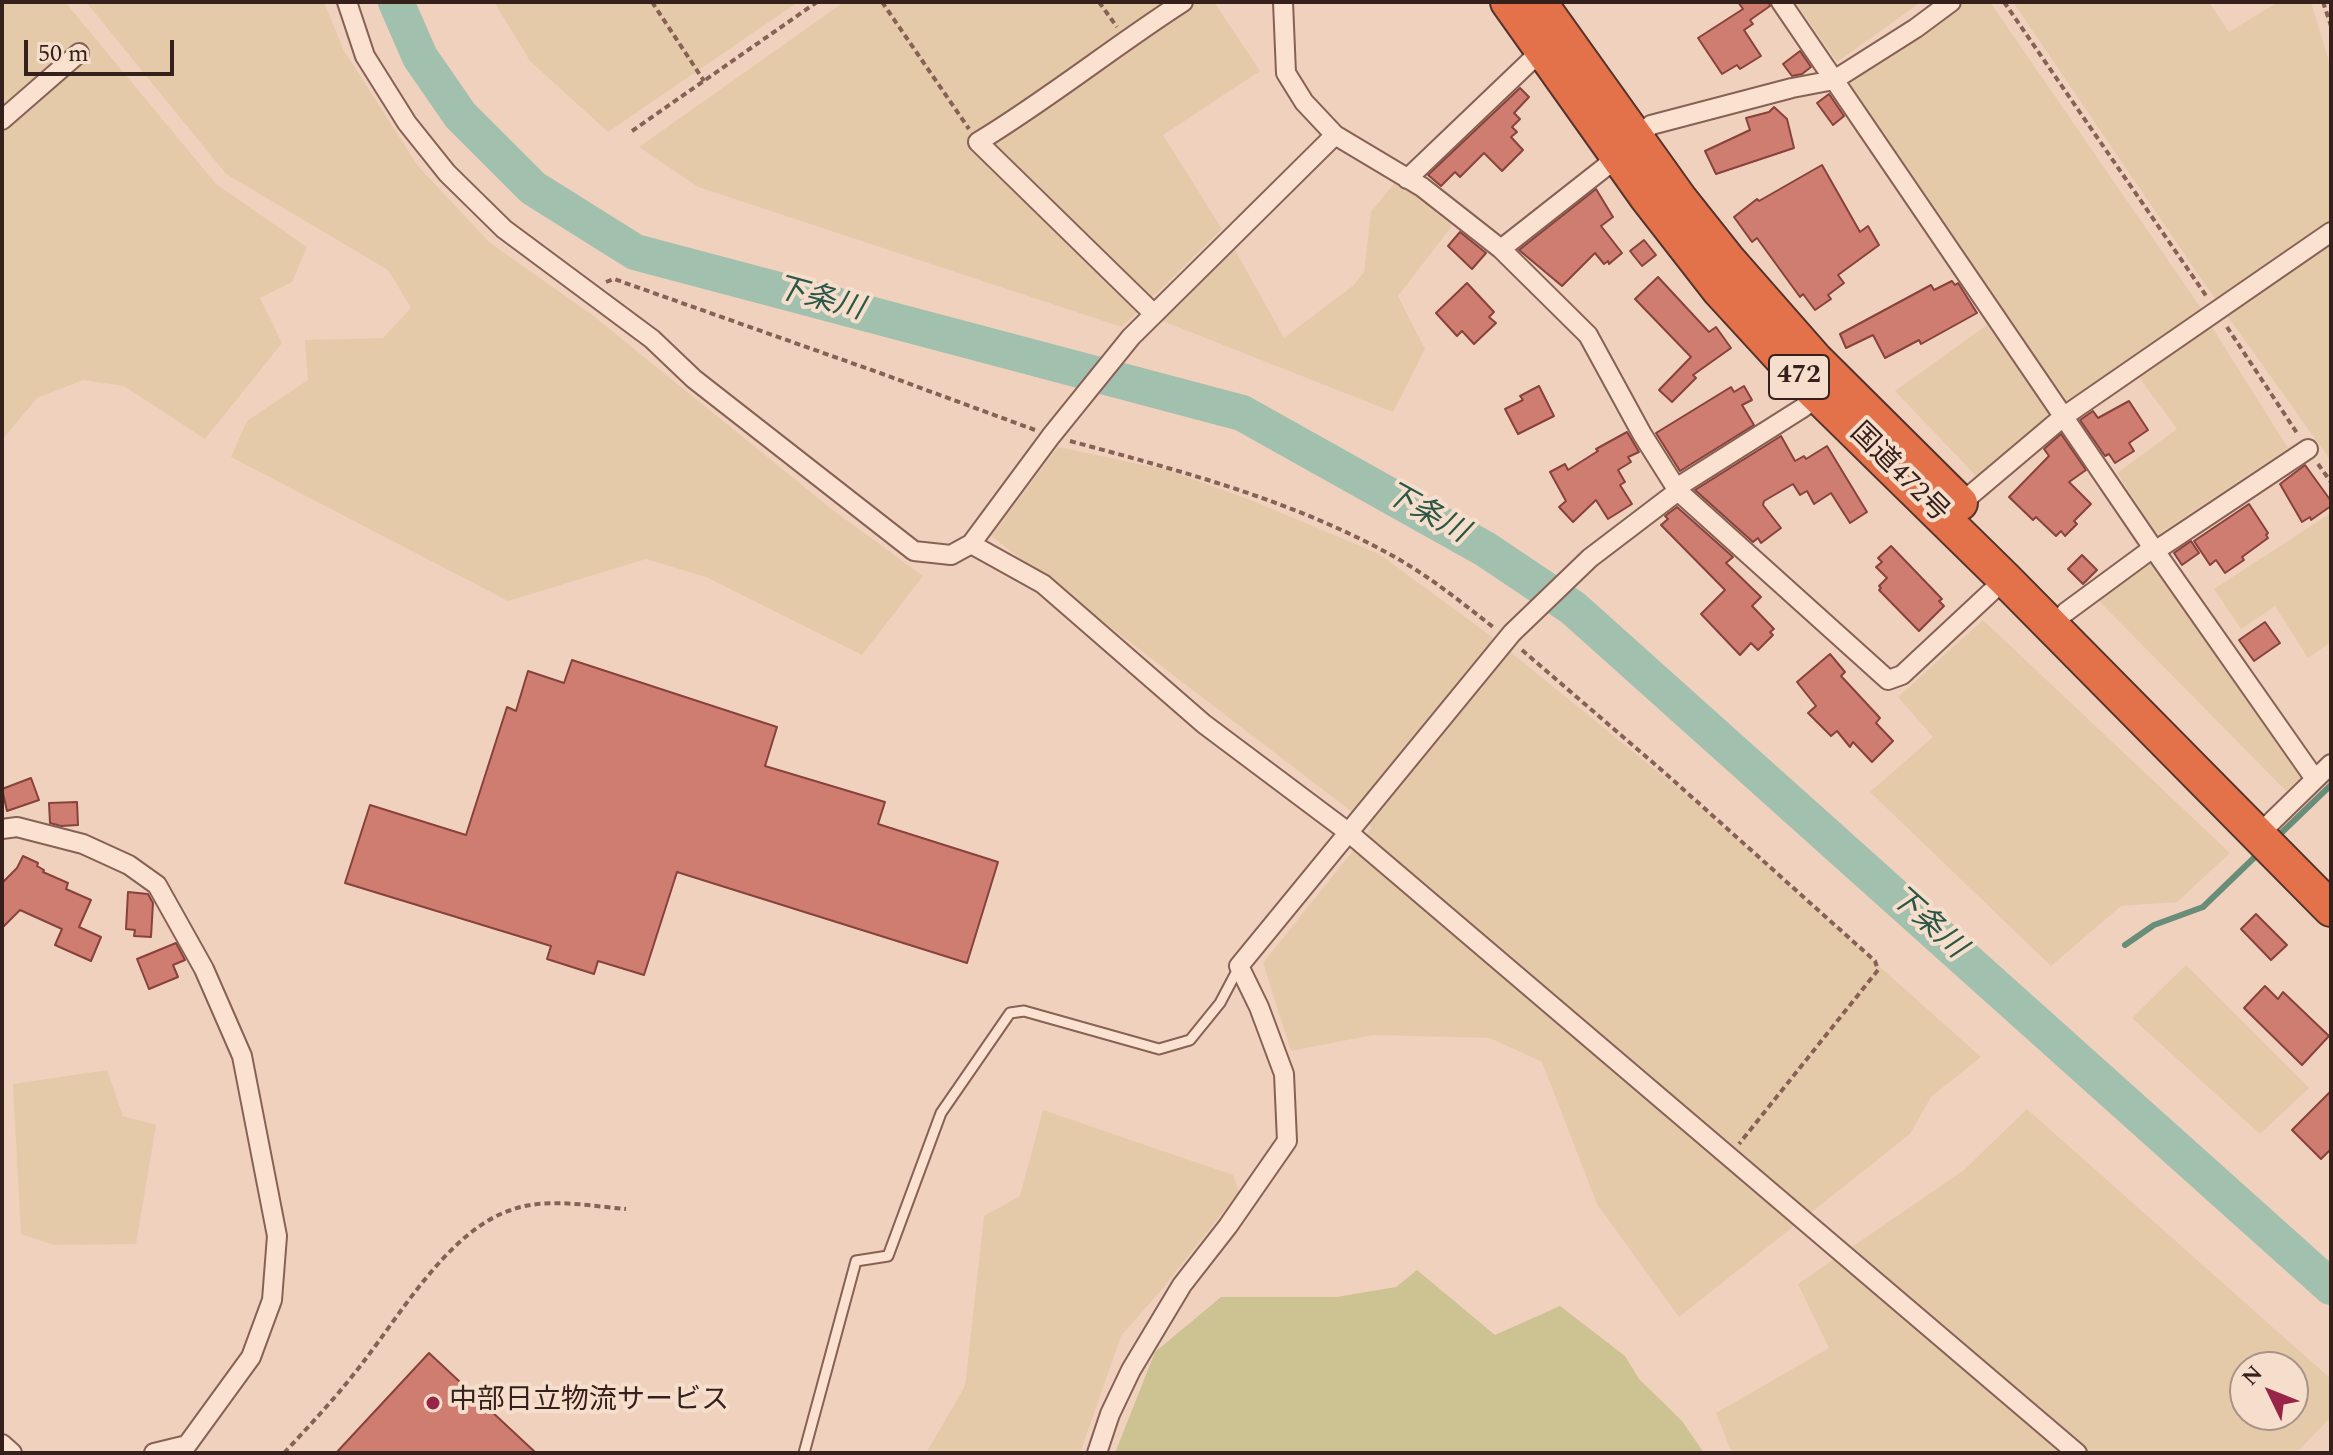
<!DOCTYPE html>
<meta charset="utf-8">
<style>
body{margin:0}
#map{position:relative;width:2333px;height:1455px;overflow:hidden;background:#efd1bd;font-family:Spectral,serif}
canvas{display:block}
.frame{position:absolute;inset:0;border:4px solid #36201b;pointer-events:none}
.north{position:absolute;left:2229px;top:1351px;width:80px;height:80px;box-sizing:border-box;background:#f6decd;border:2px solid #a99286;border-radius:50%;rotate:313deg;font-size:22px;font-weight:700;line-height:32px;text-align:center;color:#36201b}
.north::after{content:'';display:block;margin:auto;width:28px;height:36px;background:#982447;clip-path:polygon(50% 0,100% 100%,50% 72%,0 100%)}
.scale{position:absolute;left:24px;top:40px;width:150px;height:36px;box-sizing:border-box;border:4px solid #36201b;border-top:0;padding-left:10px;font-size:24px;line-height:28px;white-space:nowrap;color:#36201b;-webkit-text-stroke:6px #f6decd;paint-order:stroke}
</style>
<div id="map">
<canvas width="2333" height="1455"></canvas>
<div class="frame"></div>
<div class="north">N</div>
<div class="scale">50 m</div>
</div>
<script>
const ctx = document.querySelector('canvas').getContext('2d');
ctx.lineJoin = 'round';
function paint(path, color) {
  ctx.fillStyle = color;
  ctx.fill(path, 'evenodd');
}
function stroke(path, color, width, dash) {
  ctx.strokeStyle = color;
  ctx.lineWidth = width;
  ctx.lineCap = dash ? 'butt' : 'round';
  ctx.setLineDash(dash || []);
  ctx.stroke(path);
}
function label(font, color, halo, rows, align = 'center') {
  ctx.font = font + ' Spectral,"Noto Sans JP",serif';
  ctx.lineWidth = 8;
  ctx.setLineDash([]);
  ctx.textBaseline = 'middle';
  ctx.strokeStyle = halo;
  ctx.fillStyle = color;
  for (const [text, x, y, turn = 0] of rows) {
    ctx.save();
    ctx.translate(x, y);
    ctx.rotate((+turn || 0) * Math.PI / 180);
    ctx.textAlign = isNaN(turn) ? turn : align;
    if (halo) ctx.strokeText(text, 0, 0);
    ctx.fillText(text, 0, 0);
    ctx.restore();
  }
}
const farmland = new Path2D(`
 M2,2H65L216,184L307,247L292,282L260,298L282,343L205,439L124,386L83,380L37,398L2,440Z
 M86,2H324L343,49L418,166L490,243L591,314L834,511L923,576L862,655L706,577L646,559L508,601L231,457L247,421L308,380L305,340L383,338L411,308L388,270L226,174Z
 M494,2H798L608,132L530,61Z
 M844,2H1214L1260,71L1163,135L1222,229L1122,327L698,187L639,147Z
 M1795,2H1921L1837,62Z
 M1966,2H1990L2203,311L2066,404L1850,86L1851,81Z
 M2013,2H2209L2229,32L2278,2H2311L2331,68V461L2206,286Z
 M1397,180L1452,226L1398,296L1425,349L1393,412L1160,320L1234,248L1284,338L1354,285L1364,272L1371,212Z
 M2210,324L2288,448L2157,535L2117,473L2177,429L2138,376Z
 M1987,325L2049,414L1978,478L1895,391Z
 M1058,447L1168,470L1253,501L1379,554L1487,633L1694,801L1981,1057L1931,1097L1910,1134L1679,1317L1597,1204L1542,1062L1490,1038L1373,1035L1291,1051L1263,963L1372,827L991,536Z
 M2331,513V642L2308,658L2275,606L2241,629L2214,589Z
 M2153,561L2303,776L2286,791L2096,598Z
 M1983,620L2230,853L2177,902L2121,906L2051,966L1870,792L1933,737L1898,697Z
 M2186,965L2309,1088L2260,1134L2132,1018Z
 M107,1070L123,1116L156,1125L136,1244L54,1245L21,1234L13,1084Z
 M2027,1109L2331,1379V1417L2296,1453H1732L1716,1413L1829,1348L1798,1284L1964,1170ZM2245,1367H2293V1415H2245Z
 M1043,1110L1233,1175L1239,1192L1163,1288L1121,1336L1080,1453H926L965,1386L984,1216L1020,1196Z`);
const green = new Path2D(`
 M1417,1270L1495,1335L1560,1306L1625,1356L1639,1379L1682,1421L1704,1453H1115L1155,1352L1221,1297H1337L1396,1287Z`);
const stream = new Path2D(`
 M2276,838L2331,785
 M2125,945L2154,925L2203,907L2259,853`);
const river = new Path2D(`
 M396,2L420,57L460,115L533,188L635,252L1242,413L1485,549L1573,608L2331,1287`);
const building = new Path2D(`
 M1738,2H1769L1770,6L1750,20L1753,24L1744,30L1761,56L1740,69L1737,65L1722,74L1698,38L1743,9Z
 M1800,51L1811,67L1802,74L1792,76L1783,64Z
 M1520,88L1529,97L1514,113L1520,119L1512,127L1517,132L1511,137L1523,150L1502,171L1484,153L1460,177L1455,172L1441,186L1428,175Z
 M1829,94L1844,116L1833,125L1817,103Z
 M1774,107L1787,119L1794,148L1716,174L1705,151L1750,130L1746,118L1769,112Z
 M1822,165L1860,232L1868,226L1879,245L1838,275L1844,283L1828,295L1831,299L1815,310L1803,294L1800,297L1757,238L1752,242L1734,217L1757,199L1759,201Z
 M1596,189L1613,217L1601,226L1622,253L1609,264L1608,261L1604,264L1595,253L1562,286L1519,250Z
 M1460,232L1486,253L1472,269L1448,246Z
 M1644,240L1656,255L1642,266L1630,251Z
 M1658,277L1709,332L1716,327L1731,348L1693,375L1696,378L1672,402L1659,390L1691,357L1635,299Z
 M1952,281L1955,285L1958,283L1977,313L1921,344L1919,340L1885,358L1873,335L1846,348L1840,334L1931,285L1934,290Z
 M1467,283L1494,312L1489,317L1496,323L1474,344L1462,331L1457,336L1436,313Z
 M1539,386L1554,416L1518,434L1505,409L1523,400L1520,396Z
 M1744,386L1752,400L1742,405L1754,425L1680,471L1656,433L1731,387L1734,392Z
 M2129,401L2148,430L2129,443L2134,451L2115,463L2109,454L2105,456L2080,420L2093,411L2098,418Z
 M1627,432L1639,452L1628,457L1631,462L1618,470L1625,482L1620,485L1632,504L1608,519L1596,500L1573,522L1559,507L1566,501L1550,472L1565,464L1568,470L1598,451L1596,449Z
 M2061,434L2086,470L2069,482L2091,504L2074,521L2077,524L2065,536L2061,531L2056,536L2036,517L2033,520L2009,497L2049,456L2044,449Z
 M1781,436L1795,461L1804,456L1806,459L1827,446L1867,512L1850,523L1831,493L1814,504L1807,491L1800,495L1793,484L1764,501L1763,505L1781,528L1761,543L1758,538L1753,542L1695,490Z
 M2305,465L2331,501V506L2311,520L2310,517L2302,522L2280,484Z
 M2249,504L2268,533L2266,535L2268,538L2242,557L2244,560L2225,573L2216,560L2210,565L2194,541Z
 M1677,507L1733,557L1726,563L1761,597L1752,606L1774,629L1770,632L1773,635L1758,650L1751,643L1740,655L1701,614L1725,590L1661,525L1668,519L1665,516Z
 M2191,541L2199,553L2182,565L2174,553Z
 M1891,546L1942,599L1939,601L1944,606L1919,631L1879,590L1881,588L1879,586L1887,578L1876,567L1882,562L1878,558Z
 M2082,555L2097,570L2083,584L2068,569Z
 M2265,622L2280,643L2254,661L2239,640Z
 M1830,654L1845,672L1841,676L1880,718L1876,723L1893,741L1872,762L1853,742L1850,747L1837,731L1831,736L1808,713L1816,706L1797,682Z
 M572,660L777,727L765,766L885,802L878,824L998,862L967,963L677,872L644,975L598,961L594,974L547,959L551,946L345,883L370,805L466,835L507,707L516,711L528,671L564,683Z
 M31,778L39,800L7,811L2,789Z
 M77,802L78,825L61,826L50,823L49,803Z
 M23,856L38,863L37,866L44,870L43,872L68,883L66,889L91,900L79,927L101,937L91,961L55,945L62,929L20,910L2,928V883L17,868Z
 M128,892L148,894L153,903L151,937L134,936L135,930L126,929Z
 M2256,914L2287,945L2271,960L2241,929Z
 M176,943L185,960L173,965L178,977L149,989L137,959Z
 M2265,986L2278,999L2283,992L2329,1036L2302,1065L2244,1008Z
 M2331,1091V1149L2321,1159L2292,1130Z
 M429,1353L536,1453H336Z`);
const path = new Path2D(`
 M652,2L704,81
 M882,2L969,129
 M1099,2L1117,27
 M2004,2L2207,297
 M2323,2L2331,26
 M632,131L817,2
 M606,282L614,279L880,373L1035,430
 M2227,327L2297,433
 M1070,441C1181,471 1292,500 1393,556C1429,576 1461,602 1493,627
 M2318,464L2331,482
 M1522,650L1665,773L1875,961L1878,970L1739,1144
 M284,1453C312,1423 340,1393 364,1361C402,1312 450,1230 511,1210C546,1197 589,1206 626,1209`);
const lane = new Path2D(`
 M804,1453L856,1261L888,1256L941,1113L1010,1013L1024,1011L1159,1049L1190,1040L1220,1003L1239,967`);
const street = new Path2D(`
 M347,2L365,56L407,123L447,173L504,229L652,339L694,379L914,551L951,555L971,544L1051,436L1131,337L1335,135
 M1283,2L1286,73L1304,102L1335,135L1422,187L1501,249L1588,335L1642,434L1678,491L1888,680L1902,675L2005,579
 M1781,2L2153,548L2315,779
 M2,120L79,53
 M1407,179L1542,50
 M1501,249L1604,168L1651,125L1792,88L1834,80L1916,28L1951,2
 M1153,313L978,142C1049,99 1113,47 1183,2
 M1676,488L1801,409L1819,396
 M1960,504L2063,417L2331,232
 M971,544L1043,584L1204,724L1348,832L2077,1453
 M2155,551L2308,449
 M2066,612L2153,548
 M2,829L17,827L83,844L129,865L157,885L204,969L242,1056L277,1236L272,1300L251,1357L187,1445L154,1453
 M2258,835L2331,764
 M2,1444L12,1453
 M1097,1453L1110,1414L1131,1370L1182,1285L1228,1226L1287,1141L1284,1074L1259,1007L1239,966L1512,633L1590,558L1678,491`);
const highway = new Path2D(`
 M1508,2L1646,196L1720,291L1799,377L2005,579L2331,909
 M1539,2L1679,198L1729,261L1815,359L1960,503`);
const markers = [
 [433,1403,8,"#982447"]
];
const shields = [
 [1799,377,60]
];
const shieldNames = [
 ["472",1799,377]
];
const streetNames = [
 ["国道472号",1898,474,45]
];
const poiNames = [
 ["中部日立物流サービス",449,1403]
];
const waterNames = [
 ["下条川",819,301,15],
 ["下条川",1425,515,29],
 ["下条川",1926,924,42]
];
paint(farmland, '#e5caaa');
paint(green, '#cdc291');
stroke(stream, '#688e79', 6);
stroke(river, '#a1c0ae', 36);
paint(building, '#cf7c71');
stroke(building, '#87423b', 2);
stroke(lane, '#876156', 13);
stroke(street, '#876156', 22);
stroke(highway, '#55322b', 38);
stroke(path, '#876156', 4, [6, 4]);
stroke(lane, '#fae1d0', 9);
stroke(street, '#fae1d0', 18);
stroke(highway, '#e37149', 34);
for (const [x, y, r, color] of markers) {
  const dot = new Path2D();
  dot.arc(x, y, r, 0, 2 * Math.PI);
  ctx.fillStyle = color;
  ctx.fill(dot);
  stroke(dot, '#f6decd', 3);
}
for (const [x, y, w] of shields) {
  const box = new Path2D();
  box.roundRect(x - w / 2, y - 22, w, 44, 6);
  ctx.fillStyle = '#f6decd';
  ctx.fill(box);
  stroke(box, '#36201b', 2);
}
label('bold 26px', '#36201b', null, shieldNames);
label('28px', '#36201b', '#f6decd', streetNames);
label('28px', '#36201b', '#f6decd', poiNames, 'left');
label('italic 30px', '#2a5746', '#f6decd', waterNames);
</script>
